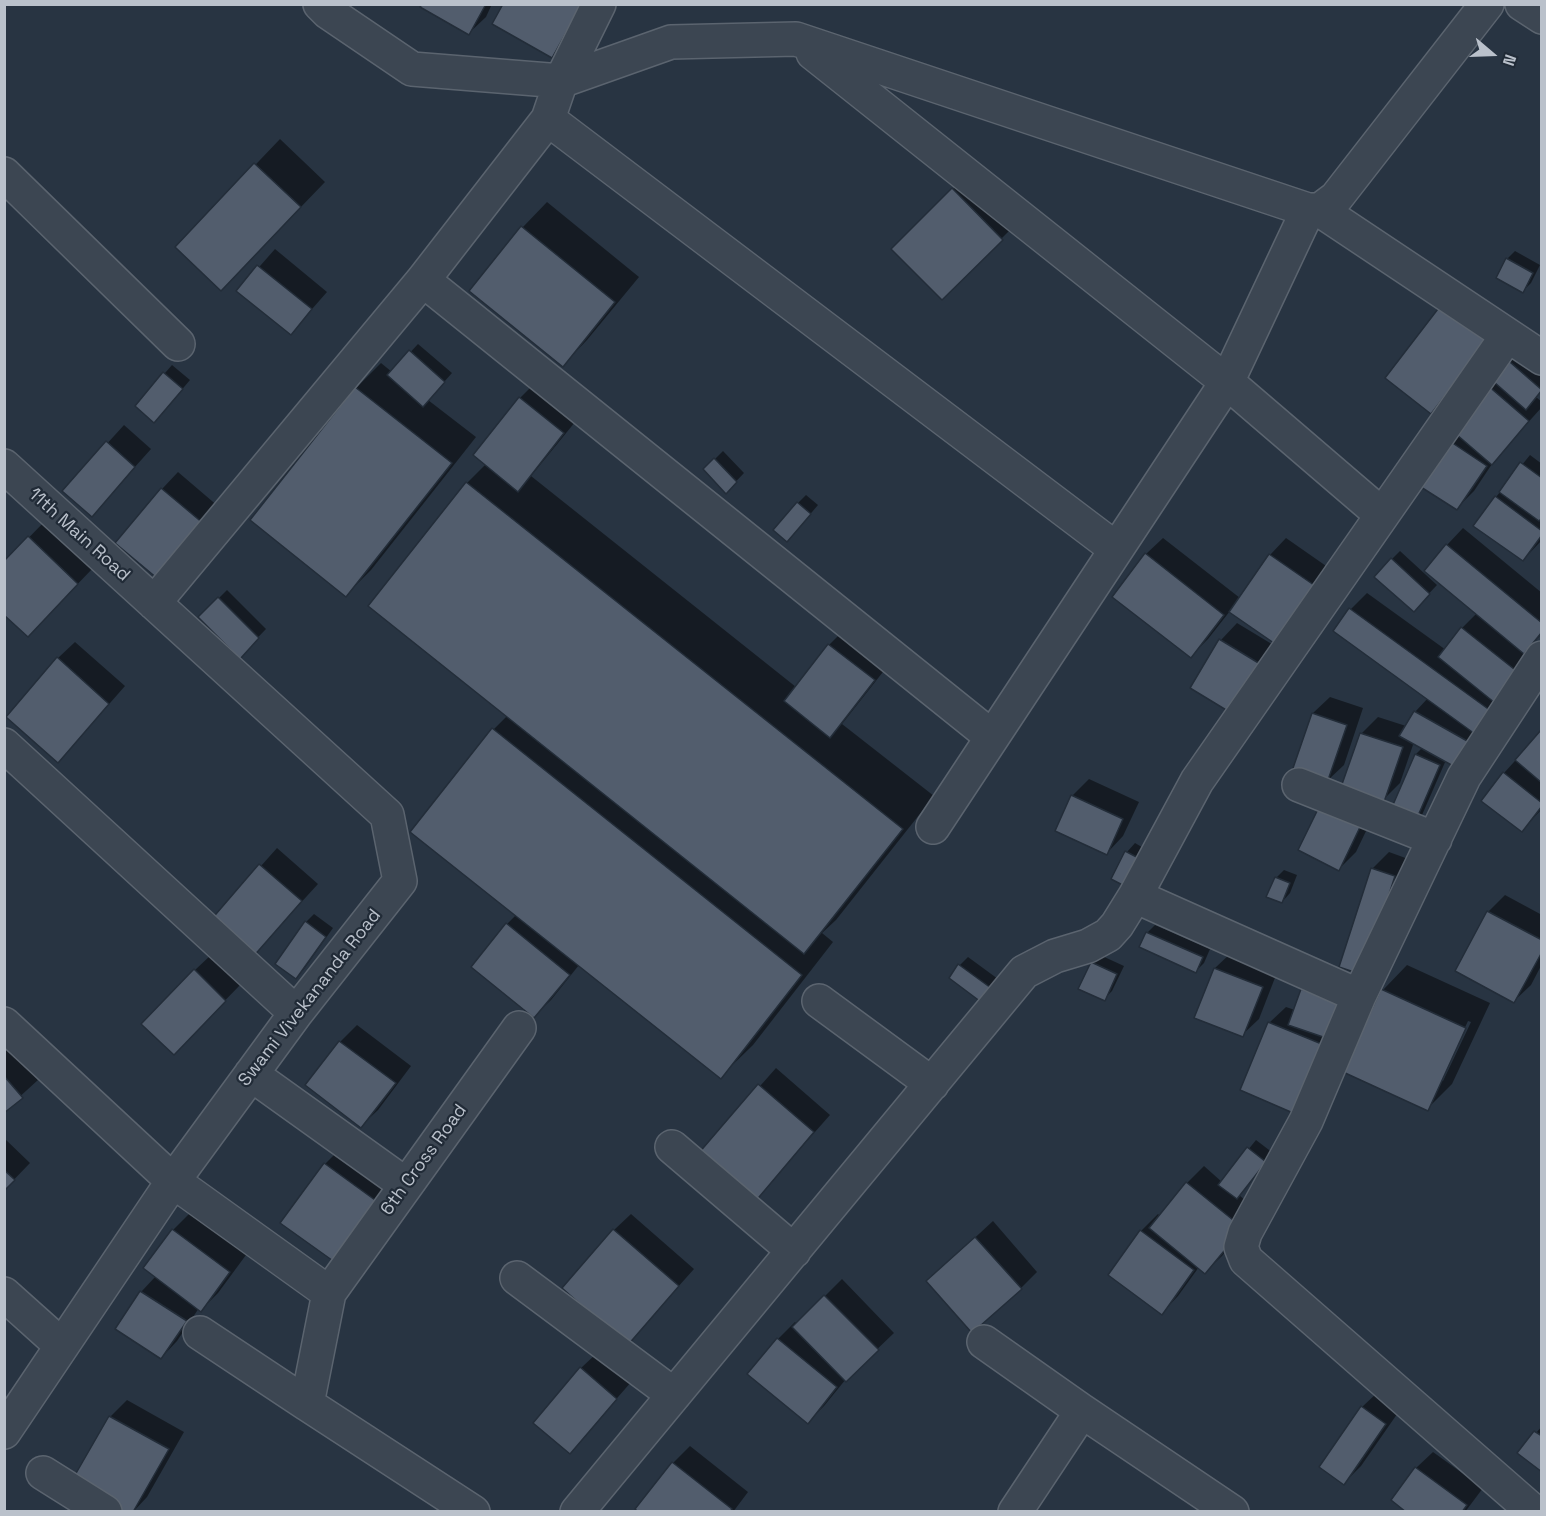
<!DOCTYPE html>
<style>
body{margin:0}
#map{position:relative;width:1546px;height:1516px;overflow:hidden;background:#283442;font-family:"Space Grotesk",sans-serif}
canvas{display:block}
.frame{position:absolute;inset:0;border:6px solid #bac1cb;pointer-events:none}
.north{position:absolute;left:1462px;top:24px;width:60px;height:60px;-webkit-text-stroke:4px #212b37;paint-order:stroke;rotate:109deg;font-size:16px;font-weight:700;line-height:24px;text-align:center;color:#bac1cb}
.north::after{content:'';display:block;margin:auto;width:21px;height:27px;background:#bac1cb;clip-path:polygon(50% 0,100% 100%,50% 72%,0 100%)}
</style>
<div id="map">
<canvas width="1546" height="1516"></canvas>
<div class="frame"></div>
<div class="north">N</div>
</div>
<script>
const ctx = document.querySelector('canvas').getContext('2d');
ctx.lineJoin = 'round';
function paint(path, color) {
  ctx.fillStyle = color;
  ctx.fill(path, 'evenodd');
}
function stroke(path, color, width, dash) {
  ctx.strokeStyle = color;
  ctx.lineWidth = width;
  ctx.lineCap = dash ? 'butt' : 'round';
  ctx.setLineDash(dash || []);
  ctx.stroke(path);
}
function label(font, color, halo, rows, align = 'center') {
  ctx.font = font + ' "Space Grotesk",sans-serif';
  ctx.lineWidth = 4.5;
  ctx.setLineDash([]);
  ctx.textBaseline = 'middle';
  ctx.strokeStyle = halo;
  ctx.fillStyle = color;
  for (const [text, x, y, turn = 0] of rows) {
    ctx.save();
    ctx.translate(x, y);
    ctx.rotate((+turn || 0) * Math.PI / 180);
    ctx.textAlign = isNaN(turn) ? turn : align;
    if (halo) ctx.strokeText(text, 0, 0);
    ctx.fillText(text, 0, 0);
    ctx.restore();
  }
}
const shadow = new Path2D(`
 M423,4H492L486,17L469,33Z
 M588,4L568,39L551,56L494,23Z
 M280,139L325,182L246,264L177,247Z
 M969,173L1018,222L942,298L893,249Z
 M547,202L639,277L587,340L563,365L471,291L523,227Z
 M275,249L327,292L291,333L238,291Z
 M1515,251L1540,265L1531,283L1523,291L1507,259Z
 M418,344L452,373L428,400L476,437L371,570L346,595L252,520L356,388L381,363L392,372Z
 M1512,349L1542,375V391L1536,397L1542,402V407L1496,458L1474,491L1457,508L1415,482Z
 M172,365L190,380L162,413L137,405Z
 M537,381L580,416L531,476L796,687L829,645L846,628L890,663L842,724L934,796L836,920L822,933L833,942L753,1045L720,1077L579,965L551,1000L534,1016L507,924L516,915L494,729L507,716L467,483L486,464L475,455L520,398Z
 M124,425L151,449L92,515L64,491Z
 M723,451L744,473L726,492L705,469Z
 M1530,455L1542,464V540L1523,560L1496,497Z
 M178,472L219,507L158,577L162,489Z
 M806,495L818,505L795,532L798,503Z
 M46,520L94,567L45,618L4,563Z
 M1463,528L1542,593V634L1526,649L1534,655L1472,748L1446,760L1422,815L1414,823L1391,813L1416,754L1423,747L1414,742L1400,783L1383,800L1343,786L1362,733L1378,717L1406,726L1415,712L1428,698L1351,609L1367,593L1446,650L1462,628L1477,613L1447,545Z
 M1163,538L1240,598L1270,555L1286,538L1339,575L1284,648L1230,611L1208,639L1191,656L1146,554Z
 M1400,551L1437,585L1421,602L1392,559Z
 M227,590L266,629L240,656L200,617Z
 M1237,623L1285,652L1257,701L1221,640Z
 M75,642L125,686L74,744L58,658Z
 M1330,697L1363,708L1344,765L1327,781L1294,770L1313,713Z
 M1542,731V809L1522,830L1504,773Z
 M1089,779L1139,802L1123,836L1107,853L1072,796Z
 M1378,806L1356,852L1339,869L1300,850Z
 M1135,843L1157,856L1113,878L1127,852Z
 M277,848L318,884L252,956L212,921Z
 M1389,852L1411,860L1363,973L1372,869Z
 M1284,870L1297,875L1290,893L1282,902L1276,878Z
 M1505,895L1542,915V964L1531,985L1514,1001L1488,912Z
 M314,914L333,928L304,969L296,977L306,922Z
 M1155,925L1210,949L1204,963L1196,971L1147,933Z
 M1232,952L1278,970L1259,1019L1242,1035L1215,968Z
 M212,954L242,983L174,1053L195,970Z
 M1100,955L1124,966L1112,991L1104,999L1092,963Z
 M968,957L998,979L981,1000L960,965Z
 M1407,965L1490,1003L1452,1084L1427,1109L1383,990ZM1468,1021L1471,1022L1443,1081H1440Z
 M1310,982L1344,1031L1317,1097L1269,1023L1286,1007L1295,1010L1302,990Z
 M357,1025L411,1066L378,1110L361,1126L307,1085L340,1042Z
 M4,1039L38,1080L4,1111Z
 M776,1068L830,1115L754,1201L700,1154Z
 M4,1138L30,1163L4,1190Z
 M1256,1140L1273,1153L1239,1195L1258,1211L1222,1256L1205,1272L1199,1267L1178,1296L1162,1313L1110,1274L1141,1231L1158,1214L1160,1216L1187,1183L1204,1166L1222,1182Z
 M342,1147L402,1190L342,1266L325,1164Z
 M190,1213L246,1255L218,1293L201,1310L199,1308L177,1341L161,1358L117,1329L141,1292L156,1276L173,1230Z
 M631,1214L694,1269L627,1344L614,1230Z
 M993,1221L1037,1272L1021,1288L928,1281Z
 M842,1279L894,1333L846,1379L824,1406L808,1422L749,1374L778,1339L795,1322L797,1324Z
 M598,1352L632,1381L570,1452L581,1368Z
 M1379,1391L1402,1407L1361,1466L1344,1483L1362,1407Z
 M127,1400L184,1432L147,1497L133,1512L110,1417Z
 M1542,1426V1471L1519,1453Z
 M690,1446L748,1492L733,1512H641L673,1463Z
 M1433,1452L1483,1488L1465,1512H1409L1416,1468Z`);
const building = new Path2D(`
 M422,4H486L469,35L420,7Z
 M503,4H582L552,58L492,24Z
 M254,163L301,207L221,291L175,247Z
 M952,188L1003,240L942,300L891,249Z
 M521,226L615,302L563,367L469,291Z
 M1506,258L1533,273L1523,293L1496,278Z
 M257,265L312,309L291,335L236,291Z
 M1441,305L1487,341L1431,414L1385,378Z
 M409,350L445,382L423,407L387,375Z
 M1503,356L1542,390L1526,410L1486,375Z
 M163,372L183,389L154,423L135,406Z
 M1486,384L1529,421L1492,465L1449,428Z
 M355,387L452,463L346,597L250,520Z
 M519,397L564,433L518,492L473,455Z
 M1445,438L1487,466L1457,510L1413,482Z
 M106,441L135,467L92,517L62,491Z
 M714,458L737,482L726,494L703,469Z
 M1520,462L1542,478V518L1539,521L1499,492Z
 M466,482L903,829L804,954L368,606Z
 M161,488L204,524L158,579L115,543Z
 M1495,496L1542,531V535L1523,561L1473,526Z
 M797,502L811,514L787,542L773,530Z
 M28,536L78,584L28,637L4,615V561Z
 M1446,544L1542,623V632L1524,654L1424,571Z
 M1145,553L1224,615L1191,658L1112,597Z
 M1269,554L1324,592L1284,650L1229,612Z
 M1391,558L1430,594L1414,612L1374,577Z
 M218,597L259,638L240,659L198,617Z
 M1349,608L1491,711L1475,734L1333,631Z
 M1461,627L1519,673L1495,703L1438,657Z
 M1219,639L1270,670L1241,719L1190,688Z
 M828,644L875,680L830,738L784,701Z
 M57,657L109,704L58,763L6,717Z
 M1414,711L1469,742L1455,767L1399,736Z
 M1312,713L1347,725L1327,783L1292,771Z
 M492,728L802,975L721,1079L410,832Z
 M1541,730H1542V783L1515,760Z
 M1360,733L1403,747L1384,802L1341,787Z
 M1415,754L1440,765L1414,825L1389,814Z
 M1503,772L1542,803V806L1522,832L1481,801Z
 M1071,795L1123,819L1107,855L1055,831Z
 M1321,803L1362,823L1339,871L1298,850Z
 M1125,851L1150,864L1136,892L1111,879Z
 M259,864L302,901L252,958L210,921Z
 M1371,868L1395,876L1363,975L1339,967Z
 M1275,877L1290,883L1282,903L1266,897Z
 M1487,911L1542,940V952L1514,1003L1455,971Z
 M305,921L326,937L296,979L275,964Z
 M506,923L570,975L534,1018L471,967Z
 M1146,932L1203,957L1196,973L1139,947Z
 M1091,962L1117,974L1105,1001L1078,989Z
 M958,964L991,988L981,1002L949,978Z
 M1214,968L1263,987L1243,1037L1194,1018Z
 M194,969L226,1001L174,1055L141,1024Z
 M1301,989L1339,1002L1326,1038L1288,1025Z
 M1381,989L1466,1028L1428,1111L1343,1072Z
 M1268,1022L1329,1047L1300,1116L1240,1090Z
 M339,1041L396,1083L361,1128L305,1085Z
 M4,1076L23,1098L4,1113Z
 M758,1084L814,1132L754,1203L698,1154Z
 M1247,1147L1266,1162L1237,1199L1218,1185Z
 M324,1163L386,1208L343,1268L280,1223Z
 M4,1170L15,1180L4,1191Z
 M1186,1182L1243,1228L1205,1274L1149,1228Z
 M172,1229L230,1272L201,1312L143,1268Z
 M613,1229L679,1286L627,1346L562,1288Z
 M1140,1230L1194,1270L1162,1315L1108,1275Z
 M975,1237L1022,1289L972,1333L926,1281Z
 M140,1291L187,1321L161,1359L115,1329Z
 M824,1295L879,1350L846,1382L792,1327Z
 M777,1338L837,1387L808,1424L747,1374Z
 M580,1367L617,1399L570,1454L533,1423Z
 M1361,1406L1386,1424L1344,1485L1319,1467Z
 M109,1416L169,1449L133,1512H124L71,1482Z
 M1534,1431L1542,1436V1472L1517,1453Z
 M672,1462L732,1509L730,1512H638L635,1509Z
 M1415,1467L1467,1505L1462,1512H1406L1391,1500Z`);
const minor = new Path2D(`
 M320,4L328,12L412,69L561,81L671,42L796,39L1308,210H1320L1336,198L1487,4
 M1522,4L1542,17
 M813,53L1227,382L1382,515
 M548,119L1116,549
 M4,174L178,344
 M1320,210L1542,358
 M423,280L992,737
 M4,466L387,815L400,881L296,1013L173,1181L4,1432
 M154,603L423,280L548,119L561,81L599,4
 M4,745L296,1013
 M1299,785L1435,839
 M933,827L1227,382L1308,210
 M1135,896L1359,996
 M819,1001L932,1084
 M4,1024L173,1181L329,1293L307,1404L473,1512
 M251,1074L406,1185
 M672,1147L794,1251
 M517,1278L674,1395
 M329,1293L519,1028
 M4,1294L62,1346
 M200,1333L307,1404
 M984,1342L1082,1411
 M43,1473L105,1512
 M577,1512L1024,972L1055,956L1088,946L1108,935L1117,925L1135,896L1197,781L1507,336
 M1015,1512L1082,1411L1232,1512
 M1534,1512L1246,1260L1241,1247L1245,1233L1306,1121L1359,996L1464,777L1542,658`);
const streetNames = [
 ["11th Main Road",79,535,42],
 ["Swami Vivekananda Road",310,998,-52],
 ["6th Cross Road",424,1160,-54]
];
paint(shadow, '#0007');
paint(building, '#525d6d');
stroke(building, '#232d39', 1.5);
stroke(minor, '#5b646f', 36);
stroke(minor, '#3c4652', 33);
label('18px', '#bac1cb', '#212b37', streetNames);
</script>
